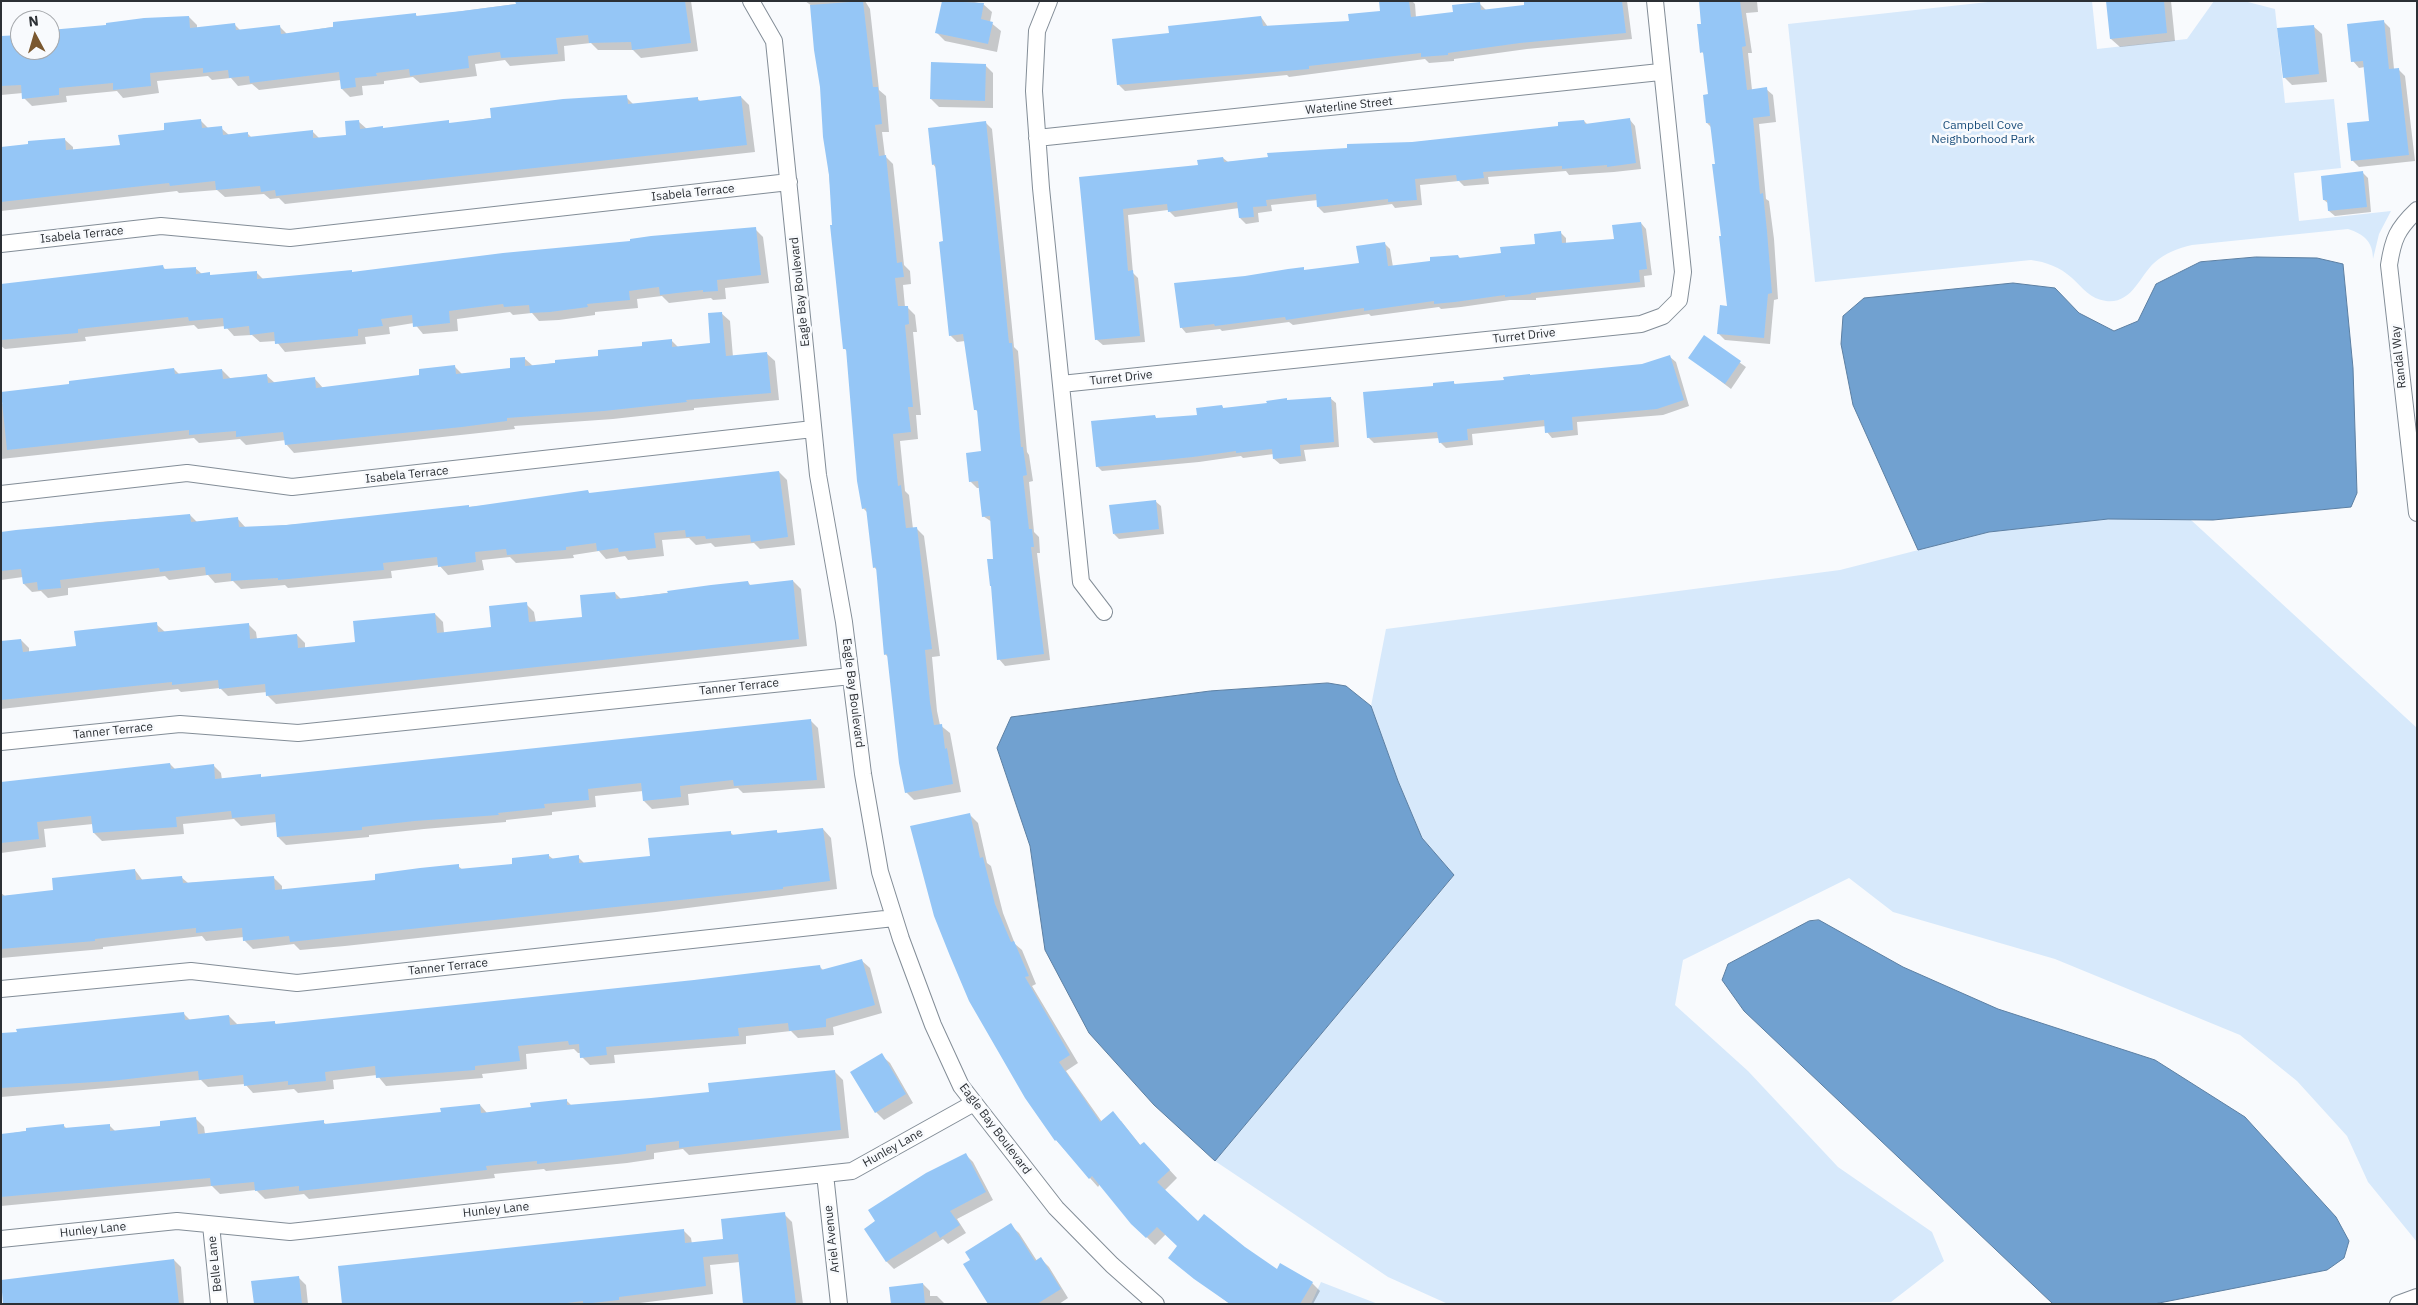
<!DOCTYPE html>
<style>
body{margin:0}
#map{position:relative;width:2418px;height:1305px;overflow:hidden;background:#f8fafd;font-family:"IBM Plex Sans",sans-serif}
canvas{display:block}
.frame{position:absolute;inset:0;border:2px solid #2c3035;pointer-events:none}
.north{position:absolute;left:10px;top:10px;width:50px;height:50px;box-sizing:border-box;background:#f8fafd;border:1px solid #a6a9ad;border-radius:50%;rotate:354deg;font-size:14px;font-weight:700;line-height:20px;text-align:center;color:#2c3035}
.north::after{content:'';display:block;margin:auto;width:18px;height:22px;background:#7a5830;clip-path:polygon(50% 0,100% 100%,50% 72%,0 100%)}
</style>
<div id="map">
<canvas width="2418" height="1305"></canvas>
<div class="frame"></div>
<div class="north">N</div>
</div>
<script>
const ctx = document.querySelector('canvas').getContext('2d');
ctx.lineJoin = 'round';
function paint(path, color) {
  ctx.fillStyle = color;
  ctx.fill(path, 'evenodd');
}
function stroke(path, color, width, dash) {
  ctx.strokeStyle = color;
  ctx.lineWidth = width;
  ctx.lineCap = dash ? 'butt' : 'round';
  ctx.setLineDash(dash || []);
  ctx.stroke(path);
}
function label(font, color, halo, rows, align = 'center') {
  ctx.font = font + ' "IBM Plex Sans",sans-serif';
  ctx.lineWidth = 5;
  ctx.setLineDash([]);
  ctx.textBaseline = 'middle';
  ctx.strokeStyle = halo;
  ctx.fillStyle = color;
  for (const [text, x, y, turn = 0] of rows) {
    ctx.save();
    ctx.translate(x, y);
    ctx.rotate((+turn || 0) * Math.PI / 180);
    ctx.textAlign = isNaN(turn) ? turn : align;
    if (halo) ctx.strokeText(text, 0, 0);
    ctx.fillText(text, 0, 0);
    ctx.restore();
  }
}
const green = new Path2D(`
 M1997,1H2092L2097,49L2187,39L2214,1H2244L2275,9L2285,103L2334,99L2341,168L2294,173L2299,221L2391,211L2379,234L2373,259C2373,242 2364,234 2348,229L2192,245C2178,248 2165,253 2154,263C2139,277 2132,304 2106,301C2090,299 2083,288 2072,278C2060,267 2046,262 2031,260L1815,282L1788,24Z
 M2108,519L2191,520L2417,728V1242L2368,1182L2347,1136L2297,1081L2240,1035L2055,959L1893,912L1849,878L1683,960L1675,1005L1748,1071L1838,1167L1932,1232L1944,1261L1891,1302L1448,1304L1388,1277L1215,1161L1454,876L1422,838L1398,781L1371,706L1386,629L1840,570L1989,532Z
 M1321,1282L1378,1304H1311Z`);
const water = new Path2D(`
 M2256,257L2317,258L2343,264L2353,368L2357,493L2351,507L2213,520L2108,519L1989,532L1918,550L1853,405L1841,344L1843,316L1864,298L2013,283L2055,288L2079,313L2114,331L2138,321L2156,284L2200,262Z
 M1328,683L1346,686L1371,706L1398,781L1422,838L1454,875L1215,1161L1154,1105L1089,1033L1045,950L1030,846L997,748L1011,717L1210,691Z
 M1819,920L1903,967L1998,1009L2155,1060L2245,1117L2336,1217L2349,1241L2344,1258L2327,1270L2154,1304H2053L1744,1011L1722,980L1728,964L1809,921Z`);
const shadow = new Path2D(`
 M538,1H691L698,51L641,58L633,50H598L591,43L564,46L565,61L510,66L505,60L475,64L477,76L420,83L413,77L384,81V84L362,86L363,95L350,97L342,89L341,80L259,90L252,84L238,86L231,78L212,80L208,76L157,81L159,93L123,98L117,91L66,96L67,102L32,106L24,98L23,93L1,95V38L17,36L16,33H20V50H50L52,29L53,31L189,17L197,25V29L234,24L241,31L279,26L287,34L415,14L418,17Z
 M805,1H865L870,9L879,90L886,96L889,132H882L885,156L893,164L904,265L910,271L911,284L903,285L905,307H907L915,315L917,332H913L921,415H916L918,439L900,441L905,491L909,495L913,529L916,528L924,536L940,656L932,657L937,711L940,725L950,733L961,792L914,800L906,792L889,658L885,654L877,570L874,567L868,513L863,508L847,351L845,349L821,87L812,6Z
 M944,1H970L983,4L992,12L990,22L1001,31L997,52L945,41L937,33Z
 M1381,1H1412L1415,4L1416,18L1454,14L1479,3L1486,10L1525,6V1H1627L1632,39L1527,49L1454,59V61L1429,63L1425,59L1289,77L1287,75L1125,91L1118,84L1170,34L1261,17L1268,27L1350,22L1382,12Z
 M1700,1H1757L1758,12L1746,13L1752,53H1748L1752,90L1766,89L1773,95L1776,122L1759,124L1766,199L1769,201L1774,239L1778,299L1774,300L1770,344L1725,340L1718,333L1728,307L1717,165L1712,128L1707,123L1710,95L1705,55L1702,52V25Z
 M2111,1H2171L2175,41L2120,47L2111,39Z
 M2383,21L2390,28L2394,69H2398L2405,76L2415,161L2359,167L2352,160L2370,122L2365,67L2359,68L2353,61Z
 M2313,26L2322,34L2327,82L2292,85L2284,77Z
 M985,65L993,73V108L939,107L931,99Z
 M626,97L634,105L697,98L701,102L741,97L749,105L755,152L285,204L279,198L270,199L264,194L225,197L217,190L179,193L177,191L1,211V149L64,139L73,147V151L121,146L201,121L209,129L221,128L229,135L248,134L252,138L312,131L319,138L348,136L359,122L367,129H384L448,122L451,124Z
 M1630,120L1635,126L1641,169L1614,172L1569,175L1566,171L1488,177L1489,184L1464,186L1459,181L1420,185L1422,205L1395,208L1392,204L1324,213L1318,207V200L1271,205L1272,211L1258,213L1259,222L1246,224L1240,218L1239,208L1175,217L1168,210L1128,215L1133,273L1138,278L1145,342L1103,345L1097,340L1081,178L1199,166L1223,158L1228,162L1560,127L1584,121L1588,125Z
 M986,123L992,129L1014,347L1018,351L1027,452L1029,455L1033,481L1029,482L1034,532L1039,537L1040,553H1037L1050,660L1005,666L999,659L992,522L983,516L980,488H977L970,481L983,452L979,413L975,409L965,341L957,342L950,335L944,242L936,168L933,164Z
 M2362,172L2368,178L2371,212L2335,216L2329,211V204L2324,200Z
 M1641,223L1646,229L1652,275L1644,276L1645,287L1536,298V300H1510L1461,307L1441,309L1439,307L1371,316L1369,314L1293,325L1289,322L1222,331L1220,329L1186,333L1181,327L1245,277L1303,269L1305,271L1360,264L1385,244L1390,249L1393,267L1432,262L1458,256L1461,259L1502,254L1536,245L1560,232L1566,238V244L1615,240Z
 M755,229L763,237L769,283L725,288L726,299L713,300L711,298L669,303L662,296L637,299L638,308L595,312V315L559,320L539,321L532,313L513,315L510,312L457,319L458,331L423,334L414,323L389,327L390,334L365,337L366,344L285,352L276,341L260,342L252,335L234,336L225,326L198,329L194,325L85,337L86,341L5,349L1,346V285L163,267L166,270L195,268L202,274H209L212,276L256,272L263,279L353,273Z
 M721,313L730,321L733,357L766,353L775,361L779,400L694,408V410L613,419L514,426L515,429L470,434L294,453L286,444V440L246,445L240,439L199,443L194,438L1,459V404L174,369L179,374L222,370L230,378L267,376L275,383L315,379L323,388L421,376L455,367L462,374L512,369L524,358L533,366L599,357L671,340L678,347L712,344Z
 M1704,337L1746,367L1731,389L1689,357Z
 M1670,357L1676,362L1689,406L1663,415L1577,422L1578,435L1552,438L1547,432L1546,426L1472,434L1473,445L1446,448L1440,442L1439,438L1374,443L1368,437L1434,387L1453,382L1456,385L1505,381L1642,365Z
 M1330,398L1336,403L1339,447L1304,450L1306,461L1280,464L1274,459V454L1243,458L1241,456L1199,462L1102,471L1097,466L1155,417L1157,419L1198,416L1222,406L1224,409Z
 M779,472L787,480L795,545L760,549L754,543L715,547L711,543L696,545L689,538L662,540L664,556L628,560L625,556L606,559L599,551L573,555L574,558L516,563L510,557L482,560L484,570L448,575L439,565L391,571L392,578L288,588L285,585L241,589L233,581L215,583L208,575L169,580L165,576L68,588V595L48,598L41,591L32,592L24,584L23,577L1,580V533L99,522L190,515L197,522L237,518L246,528L341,521L423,511L524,502L588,492L591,494Z
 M1155,501L1161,506L1164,534L1119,539L1114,534Z
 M793,581L801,589L807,646L276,704L268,696L267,692L228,696L220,688L181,692L178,689L1,709V643L21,640L29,648V652L77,647L156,624L165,632L248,624L256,632L257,639L297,635L305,643V648L356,643L435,614L443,622L444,633L492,628L526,604L534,612L536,623L583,618L615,593L621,599L748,582L751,586Z
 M810,720L818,728L825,788L743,793L738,788L688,794L689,805L652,809L644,801L643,791L595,796L596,807L552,812V815L506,820V822L424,829L369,835V837L286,845L278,837L277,822L241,826L234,819L183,824L184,834L102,841L94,833L93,824L44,829L46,847L1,853V783L170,764L175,769L213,765L221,773L222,780L260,776L262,778Z
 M970,815L978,823L987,863L991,866L1003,913L1015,944L1022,950L1036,984L1032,986L1078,1063L1066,1071L1102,1122L1121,1121L1141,1146L1152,1151L1177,1178L1164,1191L1198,1223L1244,1248L1277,1271L1312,1283L1320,1291L1313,1304H1230L1178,1265L1179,1246L1166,1234L1155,1245L1132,1223L1100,1184L1098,1187L1056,1140L1026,1097Z
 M823,829L831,838L837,889L656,912L345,946L300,950L294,944L253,949L244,940V937L206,941L202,936L103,947V949L1,958V893L5,896L55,891L135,870L143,881L181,877L188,883L273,877L282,886V890L377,882L458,866L463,870L514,865L548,855L553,859L578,857L585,864L651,857L730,832L734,836L776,831L779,834Z
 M861,960L870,968L882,1013L833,1027L834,1035L798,1038L791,1031L746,1036V1044L614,1055L615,1063L590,1065L582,1057L581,1053H578L574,1049L526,1054L527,1069L482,1074L483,1078L386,1086L377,1075L333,1080L334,1089L298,1093L294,1089L253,1093L245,1084L208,1087L201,1080L1,1097V1035L184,1014L190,1020L229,1016L237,1024L274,1022L277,1025L694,981L819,966L824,971Z
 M881,1055L890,1063L913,1103L884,1120L876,1112Z
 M834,1071L843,1080L849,1138L689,1155L683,1149L654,1153V1159L627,1163L546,1171L544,1169L494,1174L495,1178L309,1199L304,1194L265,1199L256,1190L220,1194L212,1186L1,1206V1135L63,1125L67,1129L109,1125L116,1132L161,1127L196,1119L204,1127L205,1134L323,1122L327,1125L442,1113L480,1105L487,1113L532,1108L566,1100L572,1106L710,1093Z
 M965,1154L973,1162L993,1200L957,1219L966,1233L948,1244L943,1239L894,1269L887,1262L865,1229Z
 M784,1214L792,1222L803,1304H744L740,1262L710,1265L713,1294L632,1304H343L683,1230L691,1238L692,1244L725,1241Z
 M1010,1225L1019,1233L1037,1261L1041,1259L1049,1267L1068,1298L1059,1304H998L972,1260Z
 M174,1260L181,1267L184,1304H4Z
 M299,1278L306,1285L308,1304H255Z
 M923,1284L930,1291V1296H937L945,1304H881L892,1303Z`);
const building = new Path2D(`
 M515,1H685L691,43L632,50L631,42L589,43L588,35L556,38L558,54L501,58L500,52L468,56L469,68L410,76L409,69L376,73L377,76L355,78L356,87L341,89L339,72L250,83L249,76L229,78L228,70L203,73V68L150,73L151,86L113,90V83L59,88V95L22,99L21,85L1,86V36L20,35V50H50V30L106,25V23L144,18L189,16L190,28L235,23L236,30L280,25L281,34L333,27V22L416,13V16L462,11L516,4Z
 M863,1L873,87H878L882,124L875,125L879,156L886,155L897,263L902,262L904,277L895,278L898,306H908L909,324L905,325L913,407H908L911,432L893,434L898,486L901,485L906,528L917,527L932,649L925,650L930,702L934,725L942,724L945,749L947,748L953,784L905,793L899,763L887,654L884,655L876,567L873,568L866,508L862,509L857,481L846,349H843L830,225H832L829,175L823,137L820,87L814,50L810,5Z
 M942,1L984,3L981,19L993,22L988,44L935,33Z
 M1379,1H1409L1411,17L1453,12L1452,5L1480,2L1481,10L1524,5V1H1622L1626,33L1520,43L1448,53V55L1421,57V53L1309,66V69L1117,85L1112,39L1169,33L1168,26L1261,16L1263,26L1349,21L1348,14L1380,11Z
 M1699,1H1740L1746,46L1742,47L1747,90L1767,87L1770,116L1753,118L1760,194L1763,193L1767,231L1772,293L1768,294L1764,338L1717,334L1720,305L1727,306L1719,236H1721L1712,164H1715L1710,123H1706L1703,95L1708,94L1703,52L1700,53L1697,24H1701Z
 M2106,1H2164L2167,33L2110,39Z
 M2384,20L2389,69L2399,68L2409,155L2351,161L2347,123L2369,121L2363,61L2351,62L2347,24Z
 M2314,25L2319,74L2283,78L2277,28Z
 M931,62L986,64L985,101L930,99Z
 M627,95L628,104L698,97V101L741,96L747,145L276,196L275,190L261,192L260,186L216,190L215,181L170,186L169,183L1,202V147L28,144V141L65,138L66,150L120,145L118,135L164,130V123L201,119L202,128L222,126L223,135L248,132V137L313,130V138L346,135L345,121L359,120L360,129L383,126V128L449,120V123L491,118L490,108L563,99Z
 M1630,118L1636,163L1607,167V165L1562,169V166L1483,172L1484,178L1457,181L1456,175L1415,179L1417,200L1388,202V199L1317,207L1316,194L1266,200L1267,206L1253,207L1254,217L1239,218L1237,202L1168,212L1167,204L1123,209L1128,271L1133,270L1140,336L1095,340L1079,177L1198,165L1197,160L1223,157L1224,162L1268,157L1267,153L1347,148V144L1412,142L1558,126V122L1584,120L1585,124Z
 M986,121L1009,343H1012L1021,447H1023L1027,475L1023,476L1029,529H1032L1034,547H1031L1044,654L997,660L991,586H990L987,559H993L990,516L982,517L978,481L969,482L966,453L981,451L977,410H974L963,334L949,336L939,242L943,241L935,164L932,165L928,128Z
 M2363,171L2367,207L2328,211L2327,200H2323L2321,176Z
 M1641,222L1647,269L1639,270L1640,282L1531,293V294L1505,297V295L1455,302L1434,304V301L1364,311V308L1286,320L1285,317L1215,326L1214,324L1180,328L1174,283L1245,276L1288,269L1304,267V270L1359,263L1356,246L1385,242L1388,266L1430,261V257L1458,255L1459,258L1501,253L1500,247L1535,244L1534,234L1561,231L1562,243L1614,239L1612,225Z
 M756,227L761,275L717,280L718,291L703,292V290L660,295L659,287L629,291L630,300L587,304L588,307L550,312L530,313L529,305L504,307L503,304L449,311L450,323L413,327L412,315L381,319L383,326L358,329V336L275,344L274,332L250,335L249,326L224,329L223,318L189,321L188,317L78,329V333L1,340V284L163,265L164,269L196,267V274L210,272V275L257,271V279L352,270V272L503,253L630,241V239L651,236Z
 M722,312L726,356L767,352L771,393L686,400L687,402L604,411L507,418V421L462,427L285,445L283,432L236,437V431L189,435V430L7,450L1,392L69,384V381L174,368L175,374L222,369L223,379L267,374L268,383L315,377L316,388L419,375V369L455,365L456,374L510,368V358L525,357V366L555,363V360L598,356V350L642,346V342L672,339V347L710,343L708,313Z
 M1704,335L1741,361L1725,384L1688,358Z
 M1670,355L1684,400L1657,409L1572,417L1573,430L1545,433L1544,420L1467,429L1468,440L1439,443L1437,432L1367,438L1363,392L1433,386V383L1454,381V384L1504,380L1503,377L1530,374V375L1642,364Z
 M1331,397L1334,442L1300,445L1301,456L1273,459L1272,449L1236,453V451L1193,457L1096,467L1091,421L1155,415L1156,418L1197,415L1196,408L1222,405L1223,408L1267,403L1266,401L1287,398V400Z
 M779,471L788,537L751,542L750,535L706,539L705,536L686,537L685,530L654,533L656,548L619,552L618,548L597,551L596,543L566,547V550L507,555L506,549L475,552L476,562L438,567L437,557L383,563L384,570L278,580V578L231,581V573L206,575L205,567L160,572L159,568L60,580L61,588L38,590L37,582L23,584L21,569L1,571V532L16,530L190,514L191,522L238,517L239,527L286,525L469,505V507L588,490L589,493Z
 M1156,500L1159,529L1113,534L1109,505Z
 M793,580L799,639L266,696L265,684L219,689L218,680L172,685V682L1,700V641L21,639L23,652L76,646L74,631L157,622L158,632L249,623L250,639L297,634L298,648L355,642L353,621L435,613L437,633L491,627L489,606L527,602L529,622L582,617L580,595L615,592L616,599L668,593L667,591L711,585L748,581L749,585Z
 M811,719L817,780L734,786L733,780L680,786L681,797L643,801L641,783L588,789L589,800L544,804L545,808L498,813L499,815L415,821L362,827V830L277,837L275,814L232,818L231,811L176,817L177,827L93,833L91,816L37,822L39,839L1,843V782L170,763L171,769L214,764L215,779L261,774V777Z
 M970,813L980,858L983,857L995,904L1011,942L1014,941L1029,976L1025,977L1070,1055L1059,1062L1100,1122L1113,1111L1140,1145L1144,1142L1170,1170L1157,1182L1198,1221L1204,1214L1245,1247L1277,1269L1280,1263L1313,1282L1300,1304H1230L1194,1279L1168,1258L1177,1246L1157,1227L1146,1238L1131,1224L1092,1176L1089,1179L1056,1140L1055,1141L1025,1098L969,1001L950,956L934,916L910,826Z
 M823,828L830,881L783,887V889L290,942L289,936L243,941L242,928L196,933V928L95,939V941L1,949V896L53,890L52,878L135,869L136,880L182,876L183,883L274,876L275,890L375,880V874L420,868L459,864V869L512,864V858L549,854V859L579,855V863L650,856L648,838L731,831V835L777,830V833Z
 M862,959L875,1005L826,1019V1027L789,1031L788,1023L738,1028L739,1036L606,1047L607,1055L580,1058L579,1044L569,1045L568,1041L518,1046L520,1061L475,1066V1070L376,1078L375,1066L325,1072L326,1081L288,1085V1081L244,1086L243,1075L199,1080L198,1071L111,1081L1,1088V1033L17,1032L16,1029L184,1012L185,1020L229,1015L230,1025L275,1021V1024L694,980L820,965L821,970Z
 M882,1053L906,1094L875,1113L850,1072Z
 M835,1070L841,1130L679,1148V1141L646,1145V1151L618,1155L537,1164V1161L486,1166L487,1170L299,1191V1186L255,1191L254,1182L211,1186L210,1178L1,1197V1134L26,1131V1128L64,1124V1128L110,1124V1131L160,1126V1121L196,1117L198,1134L324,1120V1124L441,1112L440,1108L480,1104L481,1113L531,1107L530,1103L567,1099V1105L651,1098L709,1092L708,1083Z
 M966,1153L986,1192L950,1211L960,1225L940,1238L936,1231L886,1262L864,1229L875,1221L868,1210L926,1173Z
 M785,1212L796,1304H743L738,1254L703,1257L706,1286L619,1297V1300L583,1304V1301L559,1304H342L338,1266L684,1229L685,1243L723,1239L721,1219Z
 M1011,1223L1035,1261L1041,1257L1061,1289L1037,1304H988L963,1264L970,1260L965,1252Z
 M174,1259L179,1304H3L1,1280Z
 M299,1276L302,1304H254L251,1281Z
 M923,1283L925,1304H891L889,1287Z`);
const street = new Path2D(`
 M751,1L774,41L818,475L844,622L863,774L880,872L901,939L933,1025L961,1086L1056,1208L1112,1265L1156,1304
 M1049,1L1037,31L1034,91L1041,188L1081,582L1104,612
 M1037,138L1660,72
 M2417,210C2397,229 2393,239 2389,265L2417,513
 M1,244L161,226L290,238L789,182
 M1061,384L1641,324L1663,316L1679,300L1683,272L1655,1
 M1,494L187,473L292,487L813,429
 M1,742L180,724L298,733L851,676
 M1,989L191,971L297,983L894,918
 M825,1174L839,1304
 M211,1225L219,1304
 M1,1239L177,1221L290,1232L852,1171L974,1103
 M2398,1304L2417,1297`);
const streetNames = [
 ["Waterline Street",1349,106,-6],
 ["Isabela Terrace",693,193,-6],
 ["Isabela Terrace",82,235,-6],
 ["Eagle Bay Boulevard",800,292,-96],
 ["Turret Drive",1524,336,-6],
 ["Randal Way",2399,357,-96],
 ["Turret Drive",1121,378,-6],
 ["Isabela Terrace",407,475,-6],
 ["Tanner Terrace",739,687,-6],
 ["Eagle Bay Boulevard",853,693,83],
 ["Tanner Terrace",113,731,-6],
 ["Tanner Terrace",448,967,-6],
 ["Eagle Bay Boulevard",995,1129,53],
 ["Hunley Lane",893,1148,-29],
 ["Hunley Lane",496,1210,-6],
 ["Hunley Lane",93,1230,-6],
 ["Ariel Avenue",832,1239,-96],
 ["Belle Lane",215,1264,-96]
];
const parkNames = [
 ["Campbell Cove",1983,126],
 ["Neighborhood Park",1983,140]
];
paint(green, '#d7e9fb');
paint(water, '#71a1d0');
stroke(water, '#5c7fa2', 1);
paint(shadow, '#0003');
paint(building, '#95c6f6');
stroke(street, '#838d97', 18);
stroke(street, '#fff', 16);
label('12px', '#2c3035', '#f8fafd', streetNames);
label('12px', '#184c79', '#f8fafd', parkNames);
</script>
